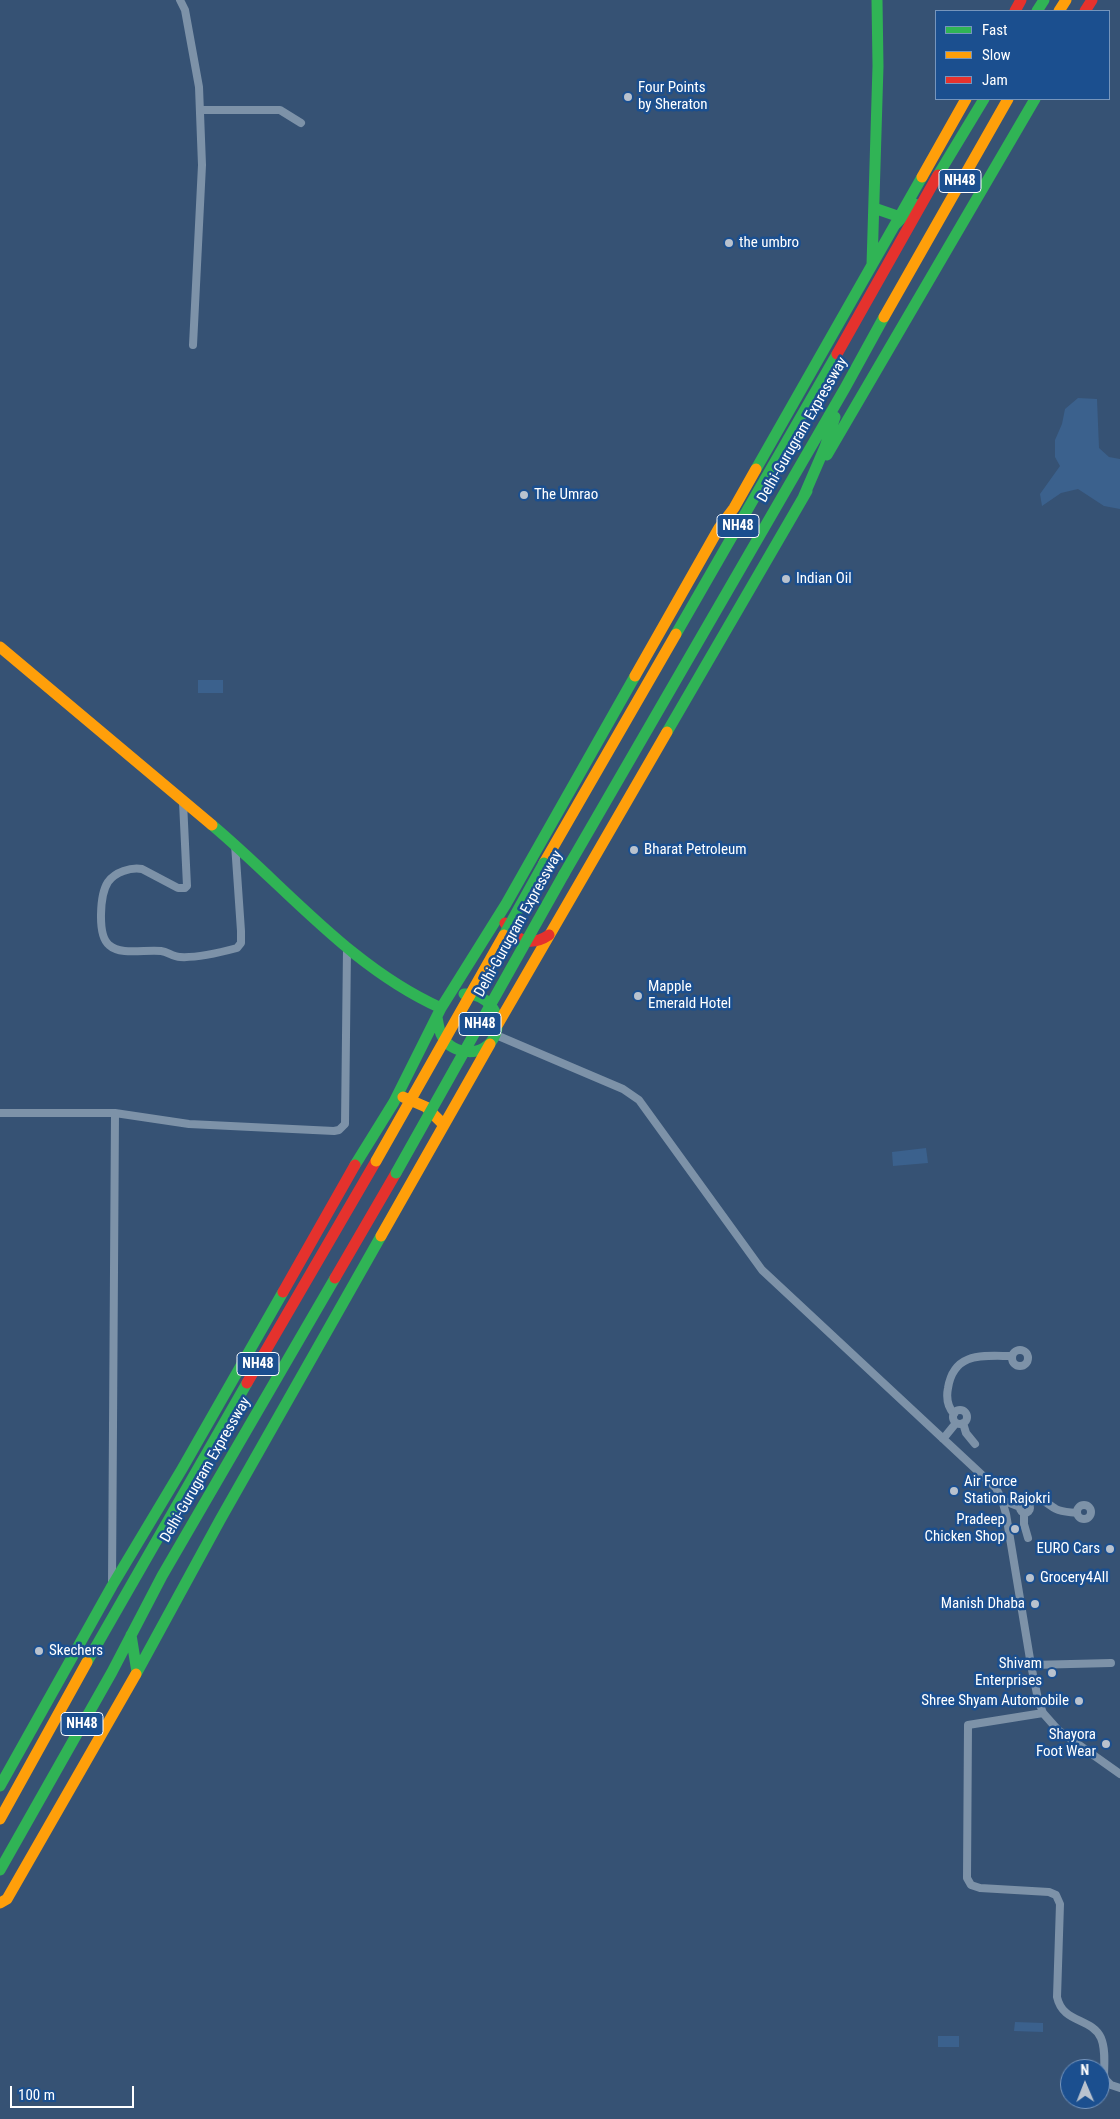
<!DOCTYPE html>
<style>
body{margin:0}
#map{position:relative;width:1120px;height:2119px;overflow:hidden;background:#365274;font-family:"Roboto Condensed",sans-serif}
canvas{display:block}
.legend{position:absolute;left:935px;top:10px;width:175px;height:90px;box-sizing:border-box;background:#1b4f8f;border:1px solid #7695bc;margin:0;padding:6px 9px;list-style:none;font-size:15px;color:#fff}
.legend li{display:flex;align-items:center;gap:10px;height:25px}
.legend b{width:25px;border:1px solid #7695bc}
.north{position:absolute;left:1060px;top:2059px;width:50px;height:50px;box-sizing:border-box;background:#1b4f8f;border:1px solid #7695bc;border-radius:50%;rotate:359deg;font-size:14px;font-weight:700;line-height:20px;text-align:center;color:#fff}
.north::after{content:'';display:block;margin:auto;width:18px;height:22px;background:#b9c2ce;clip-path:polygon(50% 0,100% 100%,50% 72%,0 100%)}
.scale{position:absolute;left:10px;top:2086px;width:124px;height:22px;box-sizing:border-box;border:2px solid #fff;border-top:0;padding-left:6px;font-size:15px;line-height:18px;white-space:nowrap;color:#fff;-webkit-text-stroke:4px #1b4f8f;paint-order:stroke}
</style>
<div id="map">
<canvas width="1120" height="2119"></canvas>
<ul class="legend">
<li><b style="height:6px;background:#30b455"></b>Fast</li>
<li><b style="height:6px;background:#ff9f0a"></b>Slow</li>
<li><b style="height:6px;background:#e5322d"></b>Jam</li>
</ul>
<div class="north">N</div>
<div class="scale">100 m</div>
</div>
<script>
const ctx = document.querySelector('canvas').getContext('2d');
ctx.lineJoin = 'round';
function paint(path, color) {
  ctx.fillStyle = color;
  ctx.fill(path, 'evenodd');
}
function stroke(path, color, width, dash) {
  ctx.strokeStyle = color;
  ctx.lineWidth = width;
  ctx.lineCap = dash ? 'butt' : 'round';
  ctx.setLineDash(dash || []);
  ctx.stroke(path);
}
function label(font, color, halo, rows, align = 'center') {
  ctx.font = font + ' "Roboto Condensed",sans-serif';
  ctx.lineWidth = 5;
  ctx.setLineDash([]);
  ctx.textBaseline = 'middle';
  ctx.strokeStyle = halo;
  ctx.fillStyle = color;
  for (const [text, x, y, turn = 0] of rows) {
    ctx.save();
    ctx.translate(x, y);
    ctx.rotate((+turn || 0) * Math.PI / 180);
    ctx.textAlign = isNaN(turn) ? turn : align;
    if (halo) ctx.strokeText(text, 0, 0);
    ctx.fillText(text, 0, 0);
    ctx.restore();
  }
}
const water = new Path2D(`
 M1078,398L1097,399L1099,448L1109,457L1120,459V509L1104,506L1078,489L1061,493L1042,506L1040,494L1060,466L1055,457V440L1062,424L1065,409Z
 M198,680H223V693H198Z
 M926,1148L928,1163L893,1166L892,1152Z
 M1015,2022L1043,2023V2032L1014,2031Z
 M938,2036H959V2047H938Z`);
const street = new Path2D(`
 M180,0L185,10L199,87L202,165L193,345
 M201,110H280L301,123
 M183,802L187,886L185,888H178L142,869C131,867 115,872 108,882C100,894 97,935 109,945C121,956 146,949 161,951C168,952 173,957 180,957C195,958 222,952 237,948L241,943V931L235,844
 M496,1035L623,1089L639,1100L762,1270L996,1488L1002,1500L1006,1514L1031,1665L1038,1699L1043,1713L1058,1730L1120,1774
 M0,1113H115L189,1124L334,1131L339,1130L345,1124L347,948
 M1012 1358a8 8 0 1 1 16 0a8 8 0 1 1-16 0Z
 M953 1417a7 7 0 1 1 14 0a7 7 0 1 1-14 0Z
 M954,1414C947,1406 946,1398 948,1388C954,1351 984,1356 1012,1356
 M963,1423L966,1433L975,1444
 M943,1439L956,1423
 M1002,1500L1020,1507
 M1027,1503C1039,1493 1045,1503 1056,1509C1062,1512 1069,1512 1076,1513
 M1020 1508a5 5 0 1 1 10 0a5 5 0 1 1-10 0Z
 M1077 1512a7 7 0 1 1 14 0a7 7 0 1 1-14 0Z
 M1024,1513V1524L1028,1538
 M112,1583L115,1113
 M1031,1665L1111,1663
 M1043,1713L968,1725L967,1878L971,1885L980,1888L1049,1892L1056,1895L1060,1904L1057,1997C1063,2024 1091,2017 1101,2038C1106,2050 1104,2065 1104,2078L1111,2085L1120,2088`);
const fast = new Path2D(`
 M1037,11L1044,0
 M938,175L984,99
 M874,208L900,217
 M896,224L915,204
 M872,265L878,66L877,0
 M827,455L1035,99
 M756,469L922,177
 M803,498L825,447L835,417
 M676,634L837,354
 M667,732L807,491
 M212,825C287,888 350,967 441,1008
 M564,874L845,388L884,317
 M437,1017C438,1023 439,1031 442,1036C452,1056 486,1058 495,1035C504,1013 486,993 464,994
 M355,1165L394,1102L441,1008L506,904L635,676
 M131,1635L137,1672
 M87,1662L247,1383
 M136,1674L220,1520L381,1236
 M0,1786L112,1586L182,1469L283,1292
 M0,1870L112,1672L162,1576L335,1278`);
const slow = new Path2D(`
 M1059,11L1066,0
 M922,177L966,99
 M884,317L1008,99
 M0,647L212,825
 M635,676L719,528L734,508L756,469
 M544,863L676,634
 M498,1024L667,732
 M403,1097L426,1107L444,1125
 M381,1236L490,1044
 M0,1819L87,1662
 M0,1903L7,1899L136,1674`);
const jam = new Path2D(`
 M1015,11L1021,0
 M1085,11L1092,0
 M837,354L938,175
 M505,923C515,941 531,947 549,935
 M335,1278L396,1173
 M283,1292L355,1165
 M247,1383L376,1161`);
const fastBridge = new Path2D(`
 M504,935L544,863
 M396,1173L564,874`);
const slowBridge = new Path2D(`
 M376,1161L504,935`);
const markers = [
 [628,97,5,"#b9c2ce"],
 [729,243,5,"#b9c2ce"],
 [524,495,5,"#b9c2ce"],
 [786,579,5,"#b9c2ce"],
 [634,850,5,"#b9c2ce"],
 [638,996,5,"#b9c2ce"],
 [954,1491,5,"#b9c2ce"],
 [1015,1529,5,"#b9c2ce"],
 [1110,1549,5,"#b9c2ce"],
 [1030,1578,5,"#b9c2ce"],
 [1035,1604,5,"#b9c2ce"],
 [39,1651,5,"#b9c2ce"],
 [1052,1673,5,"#b9c2ce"],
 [1079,1701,5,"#b9c2ce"],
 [1106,1744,5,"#b9c2ce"]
];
const shields = [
 [960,181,42],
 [738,526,42],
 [480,1024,42],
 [258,1364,42],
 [82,1724,42]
];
const shieldNames = [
 ["NH48",960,181],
 ["NH48",738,526],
 ["NH48",480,1024],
 ["NH48",258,1364],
 ["NH48",82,1724]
];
const poiNames = [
 ["Four Points",638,88],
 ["by Sheraton",638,105],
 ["the umbro",739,243],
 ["The Umrao",534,495],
 ["Indian Oil",796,579],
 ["Bharat Petroleum",644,850],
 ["Mapple",648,987],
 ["Emerald Hotel",648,1004],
 ["Air Force",964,1482],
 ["Station Rajokri",964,1499],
 ["Pradeep",1005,1520,"right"],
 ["Chicken Shop",1005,1537,"right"],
 ["EURO Cars",1100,1549,"right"],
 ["Grocery4All",1040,1578],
 ["Manish Dhaba",1025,1604,"right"],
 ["Skechers",49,1651],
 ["Shivam",1042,1664,"right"],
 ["Enterprises",1042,1681,"right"],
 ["Shree Shyam Automobile",1069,1701,"right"],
 ["Shayora",1096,1735,"right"],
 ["Foot Wear",1096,1752,"right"]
];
const streetNames = [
 ["Delhi-Gurugram Expressway",803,430,-60],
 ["Delhi-Gurugram Expressway",519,924,-61],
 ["Delhi-Gurugram Expressway",206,1470,-60]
];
paint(water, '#3b618d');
stroke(street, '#7d92a8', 8);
stroke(fast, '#30b455', 11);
stroke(slow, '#ff9f0a', 11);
stroke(jam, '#e5322d', 11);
stroke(fastBridge, '#30b455', 11);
stroke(slowBridge, '#ff9f0a', 11);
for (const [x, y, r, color] of markers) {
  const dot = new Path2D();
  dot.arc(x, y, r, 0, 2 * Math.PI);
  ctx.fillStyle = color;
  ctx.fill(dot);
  stroke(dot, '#1b4f8f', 2);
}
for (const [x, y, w] of shields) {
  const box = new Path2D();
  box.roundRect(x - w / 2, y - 11.5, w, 23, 4);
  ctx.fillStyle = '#1b4f8f';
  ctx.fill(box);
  stroke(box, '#fff', 1);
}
label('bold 14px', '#fff', null, shieldNames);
label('15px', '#fff', '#1b4f8f', poiNames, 'left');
label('15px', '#fff', '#1b4f8f', streetNames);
</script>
